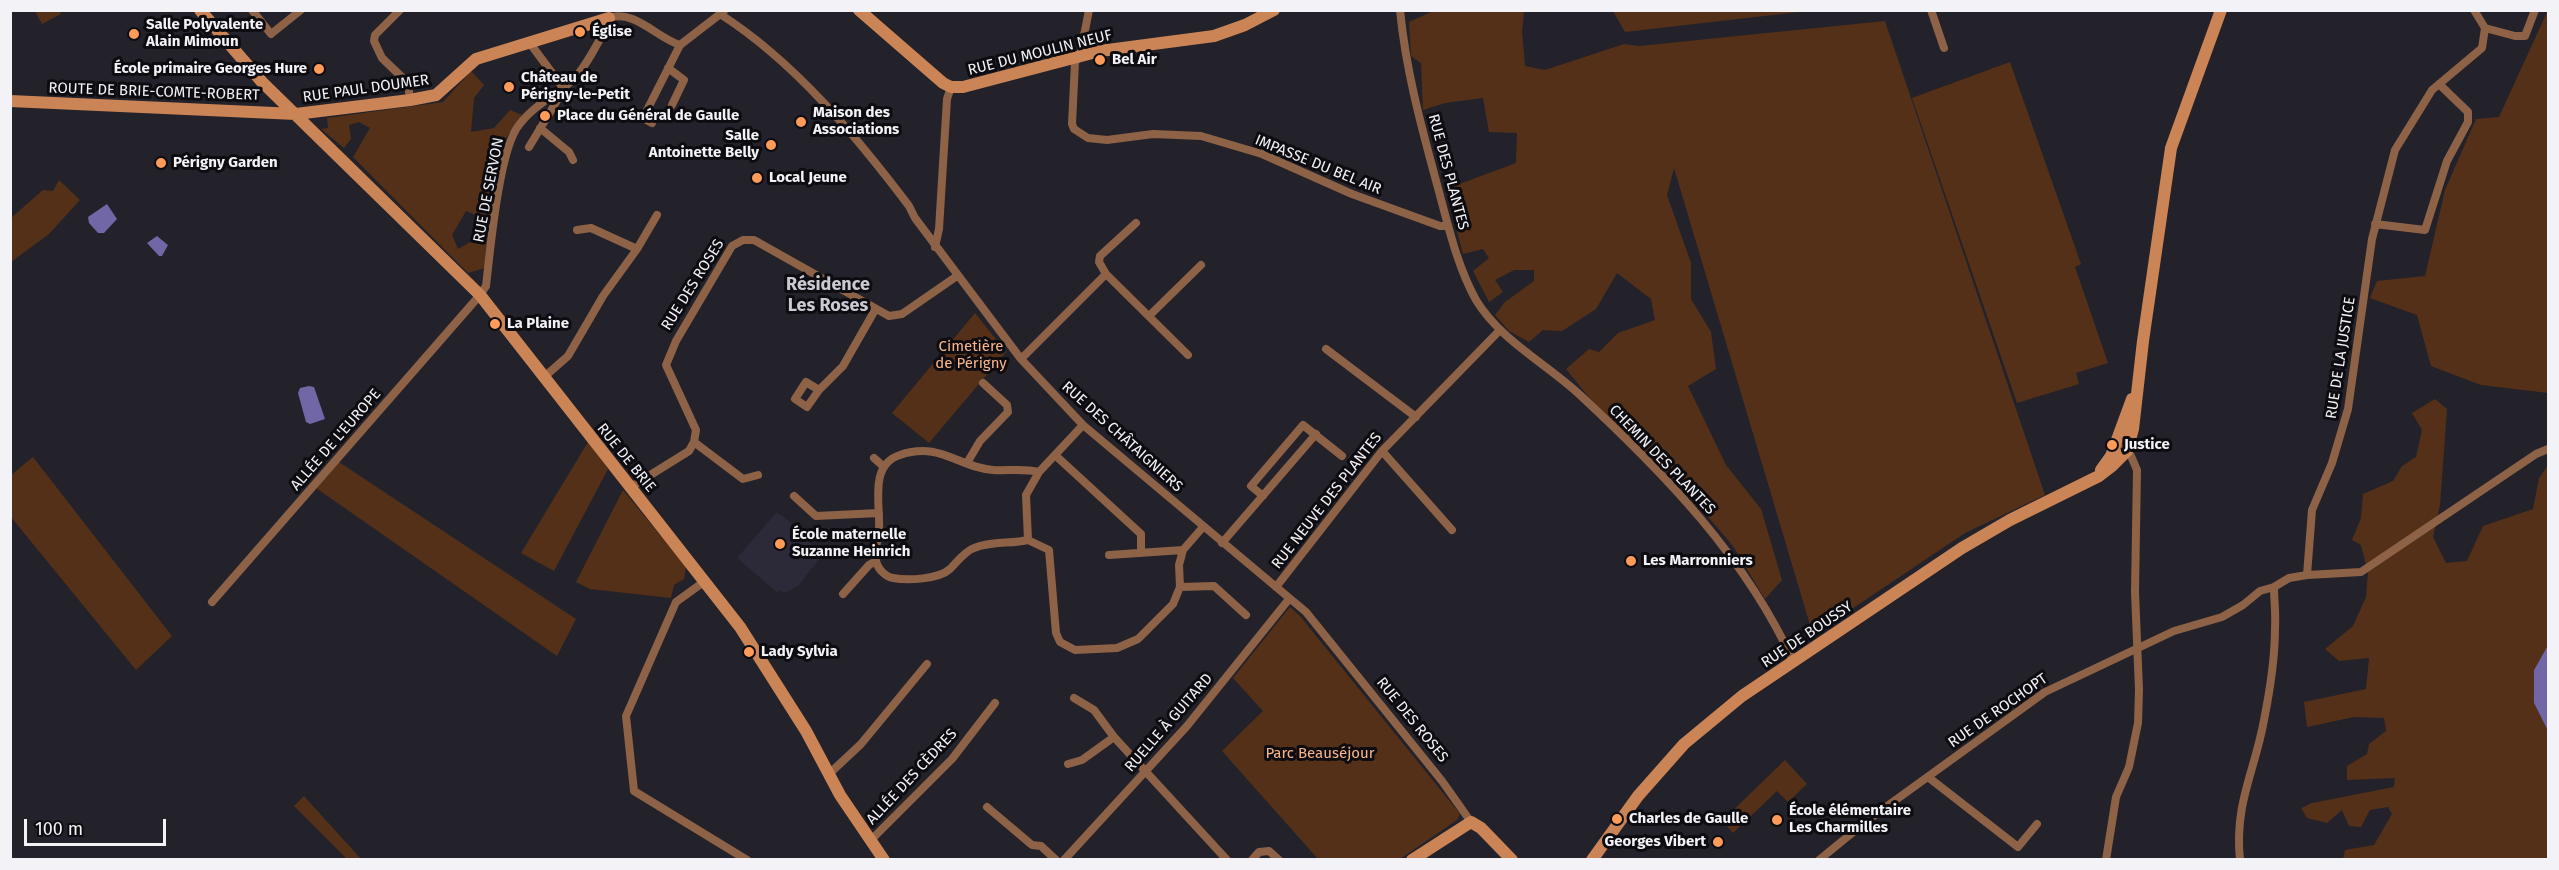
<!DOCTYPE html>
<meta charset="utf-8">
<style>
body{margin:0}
#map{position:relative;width:2559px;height:870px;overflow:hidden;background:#23222a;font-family:"Fira Sans",sans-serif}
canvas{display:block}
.frame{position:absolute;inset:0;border:12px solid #f2f2f7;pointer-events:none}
.scale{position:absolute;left:24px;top:819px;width:142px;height:27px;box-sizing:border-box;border:3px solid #f2f2f7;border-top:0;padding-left:8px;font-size:18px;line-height:21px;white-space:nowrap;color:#f2f2f7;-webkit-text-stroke:4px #0d0c10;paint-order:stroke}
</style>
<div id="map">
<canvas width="2559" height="870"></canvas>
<div class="frame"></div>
<div class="scale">100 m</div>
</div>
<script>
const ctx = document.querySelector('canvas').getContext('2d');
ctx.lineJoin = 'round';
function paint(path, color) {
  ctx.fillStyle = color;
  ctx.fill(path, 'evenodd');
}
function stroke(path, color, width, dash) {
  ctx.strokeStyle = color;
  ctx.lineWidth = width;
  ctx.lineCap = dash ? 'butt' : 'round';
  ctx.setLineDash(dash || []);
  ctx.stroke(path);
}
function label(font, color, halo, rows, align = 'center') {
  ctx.font = font + ' "Fira Sans",sans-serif';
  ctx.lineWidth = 6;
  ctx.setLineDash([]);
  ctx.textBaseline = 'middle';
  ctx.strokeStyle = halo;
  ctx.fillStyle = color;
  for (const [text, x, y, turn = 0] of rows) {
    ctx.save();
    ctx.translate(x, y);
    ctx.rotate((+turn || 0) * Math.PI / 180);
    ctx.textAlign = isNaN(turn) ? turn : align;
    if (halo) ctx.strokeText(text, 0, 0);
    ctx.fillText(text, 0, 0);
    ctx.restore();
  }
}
const built = new Path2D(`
 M777,512L801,531L799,534L823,554L798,586L785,593L780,590L778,593L737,558Z`);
const green = new Path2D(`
 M2548,10V393L2481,385L2431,366L2417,315L2370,298L2377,281L2425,276L2445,190L2476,119L2499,117Z
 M35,11H59L61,14L42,24Z
 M1433,11H1532L1524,12L1522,32L1525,66L1545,70L1624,44L1639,46L1885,21L2045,495L1965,533L1813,635L1674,168L1667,195L1691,263V299L1711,332L1716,369L1688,386L1726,465L1761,509L1782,580L1765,599L1733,546L1679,483L1596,406L1566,369L1589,349L1599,352L1618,333L1655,320L1651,299L1617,273L1596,309L1562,331L1543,330L1529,342L1509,331L1495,315L1505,302L1534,281V270H1514L1495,280L1503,292L1489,302L1473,271L1489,258L1483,249L1463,254L1446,189L1516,163L1517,133L1489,132L1483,98L1445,103L1423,110L1421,63L1411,56L1409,22Z
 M1613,11H1837L1799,12L1625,32Z
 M2010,62L2081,264L2075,267L2108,363L2076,373L2079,384L2017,403L1912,98Z
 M471,71L484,85L474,98L471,132L494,128L510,110L522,115L502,144L492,221L466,211L452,235L458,249L490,231L485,268L468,273L353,157L370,128L359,122L349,125L351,139L344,148L321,129L328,128L327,118L443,102Z
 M59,180L80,200L49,234L11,262V218L43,190L53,191Z
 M975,313L1006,352L929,443L892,413Z
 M2435,399L2447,409L2440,505L2433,537L2446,563L2467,561L2483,526L2533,509L2539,478L2548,465V638L2547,647L2534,670V703L2548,731V859H2343L2345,850L2374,845L2392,814L2388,807L2370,810L2361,827L2349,826L2342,810L2327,823L2307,818L2301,808L2312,803L2394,787L2395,778L2347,780V766L2367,754L2369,744L2386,731L2384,718L2354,717L2307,727L2304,702L2366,689L2369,658L2339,661L2325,649L2353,626L2366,597L2368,573L2361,545L2352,540L2361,518L2363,494L2393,481L2402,466L2416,457L2422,430L2412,413Z
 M588,442L608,469L554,571L521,553Z
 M33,457L172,636L136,670L11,517V475Z
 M339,462L576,619L557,656L316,488Z
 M623,490L686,567L684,579L674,585L671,598L590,589L576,582Z
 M1290,607L1300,616L1460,814L1457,820L1400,859H1318L1222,751L1263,711L1233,678Z
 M1785,760L1807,784L1788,802L1777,791L1733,833L1722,821Z
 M304,796L361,859H347L294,806Z`);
const water = new Path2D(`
 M107,204L117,219L104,233H98L89,223L88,217Z
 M157,236L168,245L162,256H159L147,243Z
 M309,386L314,387L325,419L310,424L306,422L298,393L300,388Z
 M2548,638V731L2534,703V670L2547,647Z`);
const street = new Path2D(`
 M252,10L271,34L301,10
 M400,10L375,35L374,41L382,58L408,83L410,100
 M1089,10L1080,56L1075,62L1072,124L1074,129L1088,138L1107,140L1153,134L1201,136L1262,154L1352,194L1440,226H1448
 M1400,10C1406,72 1422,129 1438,188C1448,225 1457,266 1476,300C1500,340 1547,364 1580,395C1664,473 1746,557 1794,663
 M1931,10L1944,48
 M720,14C795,62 856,136 909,206L915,218L1021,359L1083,425L1306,612L1442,781L1471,822
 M2485,28L2515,36H2525L2535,10
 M668,68L684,80L672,105
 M652,123L643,118L680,45
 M540,128L569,152L573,160
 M529,147L564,89L529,42
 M2375,224L2425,230L2447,161L2468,122V112L2439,84
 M577,230L591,228L637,249
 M935,247L939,229L947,99L951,87
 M1106,274L1099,262L1100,256L1136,223
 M1149,316L1201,265
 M1326,349L1416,417
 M1021,359L1106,274L1188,355
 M543,378L568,356L603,296L637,249L657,215
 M819,390L807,407L795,399L806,382L819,390L843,366L875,310
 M694,442L743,479L758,475
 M1382,451L1452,530
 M1055,455L1141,534V553
 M874,458L884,467
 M967,463L980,441L1008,412L1007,405L983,383
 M631,487L689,451L694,442L696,430L666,365L676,341L732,246L743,240H754L889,316L902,314L957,276
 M794,496L816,516L879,513
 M1263,496L1251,486L1303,425L1342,456
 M1028,540C1011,544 991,541 974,548C965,551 957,562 950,569C939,579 908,581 893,578C886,577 879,570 877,564C872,553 878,543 879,532C881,507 868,465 900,455C940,441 959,468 993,470C1009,471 1023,468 1039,472
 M1028,540L1049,550L1056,633L1060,642L1075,650L1117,648L1138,639L1173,604L1180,587L1179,565L1183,550L1203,527
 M1028,540L1026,495L1039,472L1083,425
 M1222,543L1316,434
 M1109,555L1183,550
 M2307,575L2361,572L2536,454L2548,449
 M705,581L676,602L626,716L634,791L747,860
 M1180,587L1214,586L1246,615
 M1276,587L1382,451L1500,330
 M843,594L869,565L876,561
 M212,602L480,295L486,286C490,252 499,149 519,125C532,107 555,95 572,81C583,71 605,33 609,18C634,9 657,38 680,45L724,11
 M1074,698L1094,710L1114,737L1227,860
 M1068,764L1082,760L1114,737
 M829,774L861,744L927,664
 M1928,777L2018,847L2037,824
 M987,807L1032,845L1041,846L1056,860
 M871,840L952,759L995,703
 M1064,860L1187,726L1289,599
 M1252,860L1259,852L1269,851L1279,860
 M1819,860L1868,820L2045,692L2174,631L2222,617L2243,605L2260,591L2274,587
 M2106,860L2116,797L2129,767L2138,723L2139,690L2135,592L2137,470L2131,456L2116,445
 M2240,860C2234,804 2255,771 2264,720C2270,690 2275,659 2275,628C2276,614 2274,600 2274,587L2289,578L2307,575L2312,510L2332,463L2348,409L2372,239L2395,150L2432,90L2482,48L2485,28L2474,10`);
const secondary = new Path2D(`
 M200,10L262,82L480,295L740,627L806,731L840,795L884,860
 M859,10L943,83L951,87H963L1100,51L1214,36L1245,25L1274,10
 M10,101L296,114L410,100L436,95L476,59L609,18
 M2101,470L2111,456L2132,399
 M1412,860L1471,822L1481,828L1512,860
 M1592,860L1638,796L1684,744L1742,696L1962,548L2010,520L2099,476L2112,466L2127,451L2133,429L2143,341L2171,148L2221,10`);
const markers = [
 [580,32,6,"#fe9b59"],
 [134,34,6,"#fe9b59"],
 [1100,60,6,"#fe9b59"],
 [319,69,6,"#fe9b59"],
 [509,87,6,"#fe9b59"],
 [545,116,6,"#fe9b59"],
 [801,122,6,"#fe9b59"],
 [771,145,6,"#fe9b59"],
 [161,163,6,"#fe9b59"],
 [757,178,6,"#fe9b59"],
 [495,324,6,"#fe9b59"],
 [2112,445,6,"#fe9b59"],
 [780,544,6,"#fe9b59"],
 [1631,561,6,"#fe9b59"],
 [749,652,6,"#fe9b59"],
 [1617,819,6,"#fe9b59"],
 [1777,820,6,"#fe9b59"],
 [1718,842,6,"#fe9b59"]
];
const poiNames = [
 ["Salle Polyvalente",146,25],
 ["Alain Mimoun",146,42],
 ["Église",592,32],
 ["Bel Air",1112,60],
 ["École primaire Georges Hure",307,69,"right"],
 ["Château de",521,78],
 ["Périgny-le-Petit",521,95],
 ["Maison des",813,113],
 ["Associations",813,130],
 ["Place du Général de Gaulle",557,116],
 ["Salle",759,136,"right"],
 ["Antoinette Belly",759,153,"right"],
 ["Périgny Garden",173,163],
 ["Local Jeune",769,178],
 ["La Plaine",507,324],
 ["Justice",2124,445],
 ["École maternelle",792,535],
 ["Suzanne Heinrich",792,552],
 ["Les Marronniers",1643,561],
 ["Lady Sylvia",761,652],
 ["École élémentaire",1789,811],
 ["Les Charmilles",1789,828],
 ["Charles de Gaulle",1629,819],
 ["Georges Vibert",1706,842,"right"]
];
const streetNames = [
 ["RUE DU MOULIN NEUF",1040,53,-14],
 ["RUE PAUL DOUMER",366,89,-8],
 ["ROUTE DE BRIE-COMTE-ROBERT",154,92,2],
 ["IMPASSE DU BEL AIR",1318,165,22],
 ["RUE DES PLANTES",1448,172,75],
 ["RUE DE SERVON",489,190,-79],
 ["RUE DES ROSES",693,285,-58],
 ["RUE DE LA JUSTICE",2341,358,-81],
 ["RUE DES CHÂTAIGNIERS",1122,437,42],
 ["ALLÉE DE L'EUROPE",336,440,-49],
 ["RUE DE BRIE",626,458,51],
 ["CHEMIN DES PLANTES",1662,460,46],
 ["RUE NEUVE DES PLANTES",1327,501,-52],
 ["RUE DE BOUSSY",1807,635,-34],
 ["RUE DE ROCHOPT",1998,711,-35],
 ["RUE DES ROSES",1412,720,51],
 ["RUELLE À GUITARD",1169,723,-49],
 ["ALLÉE DES CÈDRES",912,777,-47]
];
const parkNames = [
 ["Cimetière",971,347],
 ["de Périgny",971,364],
 ["Parc Beauséjour",1320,754]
];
const quarterNames = [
 ["Résidence",828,285],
 ["Les Roses",828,306]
];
paint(built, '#2c2a38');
paint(green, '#543019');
paint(water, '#7167a6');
stroke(street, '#8e6246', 8);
stroke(secondary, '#cb8456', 12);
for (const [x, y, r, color] of markers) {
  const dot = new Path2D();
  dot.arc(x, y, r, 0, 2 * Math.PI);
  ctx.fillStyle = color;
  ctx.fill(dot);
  stroke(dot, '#0d0c10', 2);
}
label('bold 15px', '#f2f2f7', '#0d0c10', poiNames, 'left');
label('15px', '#f2f2f7', '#0d0c10', streetNames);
label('15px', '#fbb488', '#0d0c10', parkNames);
label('bold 18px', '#cbcad4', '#0d0c10', quarterNames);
</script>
